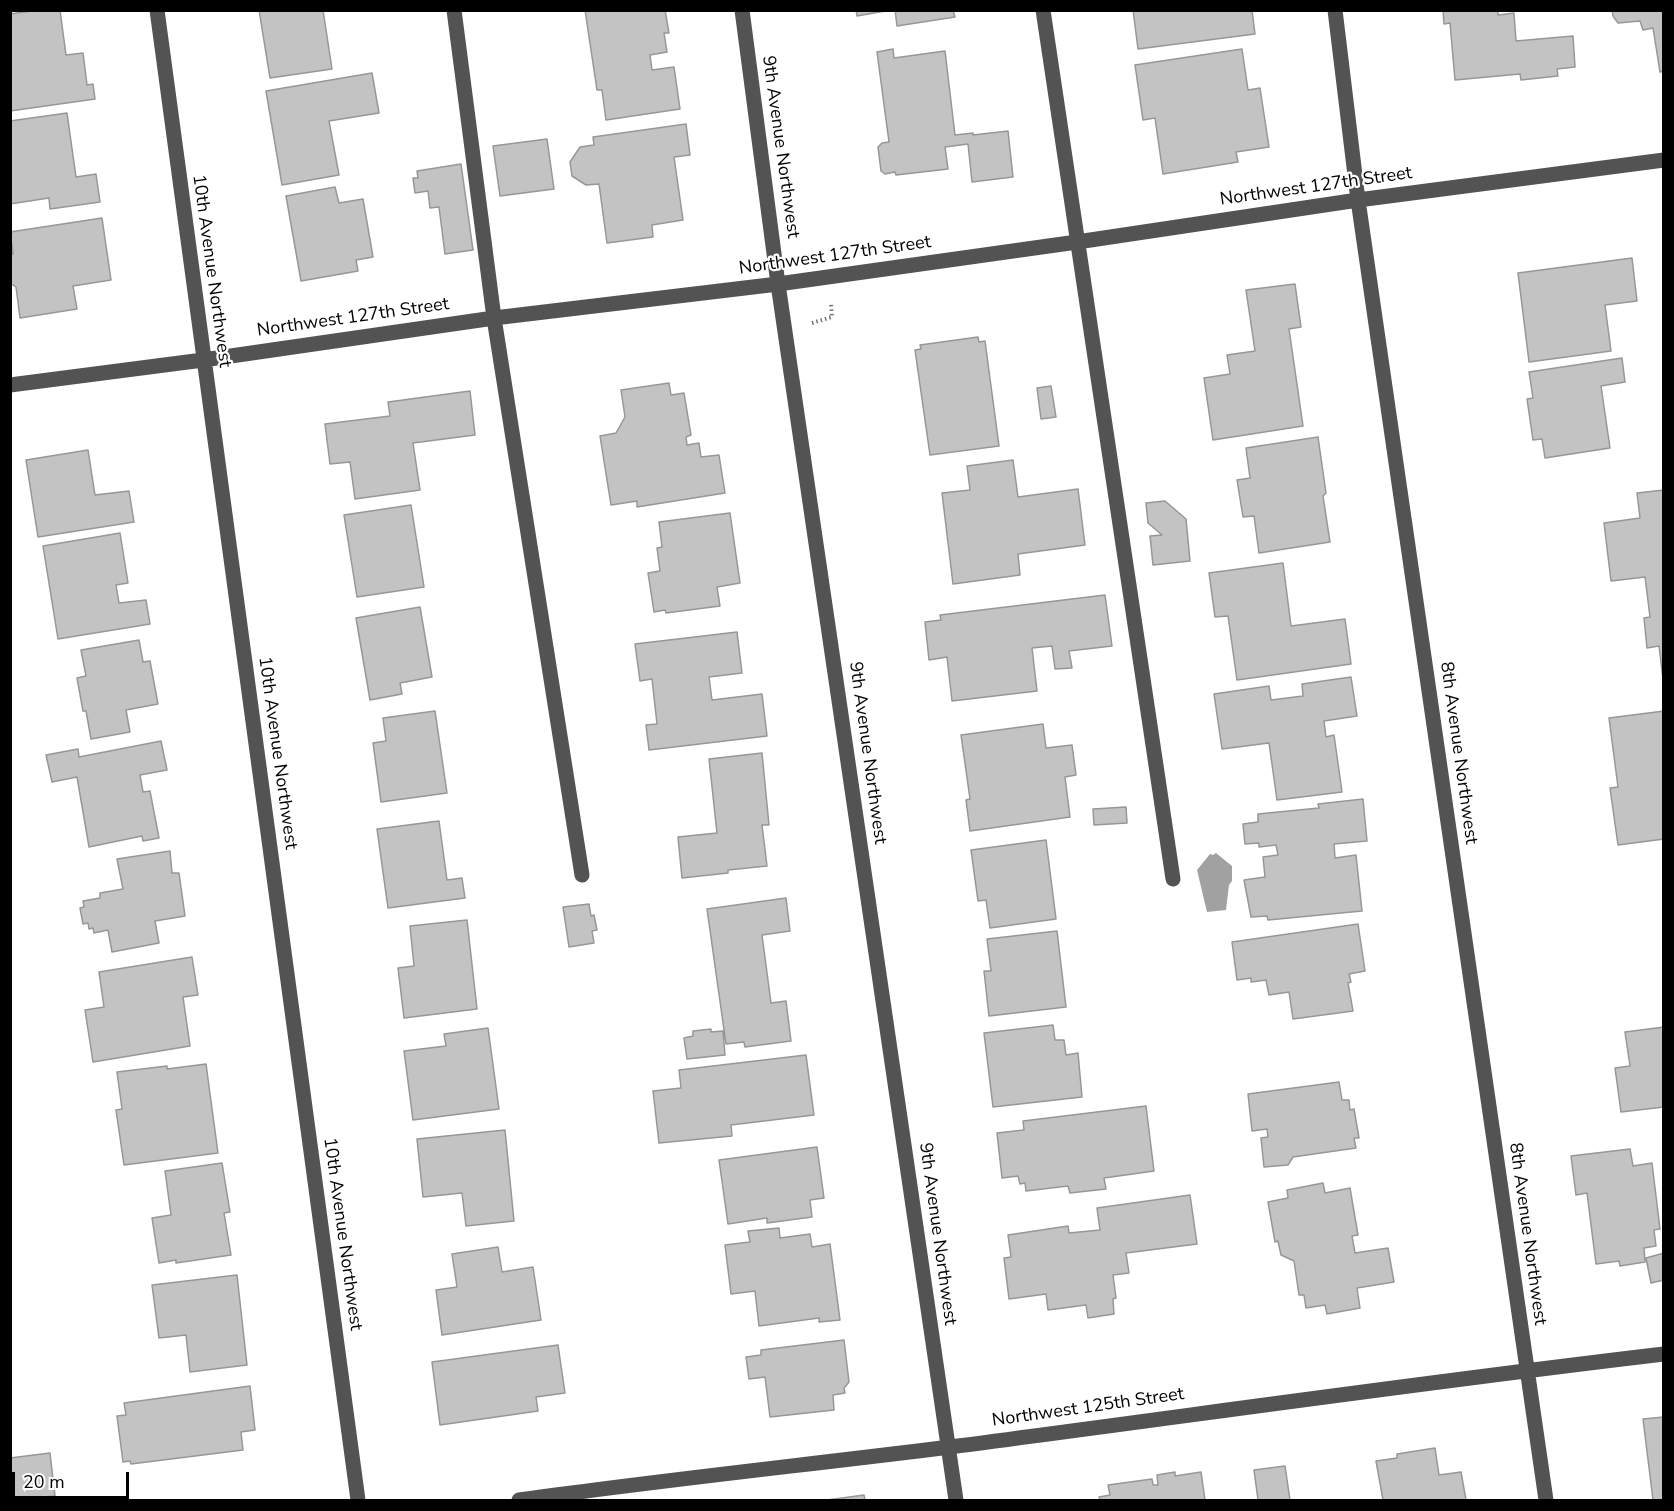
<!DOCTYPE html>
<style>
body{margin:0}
#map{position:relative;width:1674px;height:1511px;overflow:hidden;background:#fff;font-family:"Nunito Sans",sans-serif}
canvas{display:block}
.frame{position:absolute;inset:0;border:12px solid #000;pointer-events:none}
.scale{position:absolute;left:12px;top:1472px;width:117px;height:27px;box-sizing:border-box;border:3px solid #000;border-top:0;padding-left:8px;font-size:18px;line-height:21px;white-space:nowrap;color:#000;-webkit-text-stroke:4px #fff;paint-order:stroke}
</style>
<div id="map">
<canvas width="1674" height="1511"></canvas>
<div class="frame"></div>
<div class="scale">20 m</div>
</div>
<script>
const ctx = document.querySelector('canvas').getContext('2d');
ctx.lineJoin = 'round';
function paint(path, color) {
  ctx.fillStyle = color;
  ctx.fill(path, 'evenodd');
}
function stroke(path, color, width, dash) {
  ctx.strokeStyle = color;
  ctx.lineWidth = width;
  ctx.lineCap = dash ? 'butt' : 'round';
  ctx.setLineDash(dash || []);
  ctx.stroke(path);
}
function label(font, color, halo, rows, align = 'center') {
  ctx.font = font + ' "Nunito Sans",sans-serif';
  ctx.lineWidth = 4.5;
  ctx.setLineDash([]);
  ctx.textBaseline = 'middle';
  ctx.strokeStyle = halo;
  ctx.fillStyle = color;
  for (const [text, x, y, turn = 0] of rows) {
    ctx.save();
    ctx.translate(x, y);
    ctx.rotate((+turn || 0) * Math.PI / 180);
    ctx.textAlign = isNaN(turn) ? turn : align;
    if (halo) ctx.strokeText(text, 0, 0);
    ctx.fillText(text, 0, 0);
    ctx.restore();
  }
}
const water = new Path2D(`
 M1216,853L1232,866V881L1229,885L1226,910L1207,912L1197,870L1210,854L1213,855Z`);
const building = new Path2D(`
 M39,10H60L66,55L83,53L87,85L93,84L95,99L10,111V14Z
 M259,10H323L332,69L270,78Z
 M585,10H665L669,33H664L667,52L650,55L652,70L674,67L680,109L606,120L602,90H597Z
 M856,10H891L857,16Z
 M895,10H953L955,17L897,26Z
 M1133,10H1252L1255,34L1138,49Z
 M1443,10H1498V15L1514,13L1516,41L1573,36L1575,67L1557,69L1558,76L1521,80L1520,74L1455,80L1450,23L1444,24Z
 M1612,10H1664V71L1660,72L1653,28L1643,30L1640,21L1618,23L1613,16Z
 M893,49L894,58L945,51L955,135L973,133V135L1008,131L1013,177L972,182L968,144L945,147L948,169L896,175L895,172L885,174L881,171L878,147L882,143L889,142L877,52Z
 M1242,49L1248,90L1260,88L1269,147L1236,152L1238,162L1163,174L1155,118L1143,120L1135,65Z
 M372,73L379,113L329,121L339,175L282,185L266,91Z
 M67,113L76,177L96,174L100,202L50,209L49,198L10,204V121Z
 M686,124L690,155L674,157L683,220L652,225L653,237L607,243L599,184L586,185L572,176L570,162L580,147L594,145L593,137Z
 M547,139L554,189L500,196L493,146Z
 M461,164L473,250L445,254L439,207L430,208L428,191L415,193L413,178H418L417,171Z
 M335,187L339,203L363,199L373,257L356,260L358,271L301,281L286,196Z
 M102,218L111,280L73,286L77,309L20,318L16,287L10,283V255L13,254L10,232Z
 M1632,258L1637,301L1605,305L1611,351L1529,362L1518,273Z
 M1295,284L1301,327L1289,329L1303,426L1213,440L1204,378L1230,374L1227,355L1255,351L1246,290Z
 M978,337L979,342L985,341L999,446L930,455L915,350L921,349L920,345Z
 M1622,358L1625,382L1601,386L1610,448L1545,458L1542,439L1533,440L1527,399L1533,398L1529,372Z
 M669,383L671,395L684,393L691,435L686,437L687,445L699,443L701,457L719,455L725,493L637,507V501L611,505L600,436L616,433L625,417L621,390Z
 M1051,386L1056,417L1041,419L1037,388Z
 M470,391L475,435L413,443L420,490L355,499L350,462L330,464L325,424L390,416L388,402Z
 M1318,437L1326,493L1323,496L1330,542L1259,553L1254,516L1243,517L1237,480L1250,478L1246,448Z
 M88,450L95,495L129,491L134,522L38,537L26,460Z
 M1013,460L1018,497L1078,489L1085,545L1018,554L1020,575L953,584L942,493L970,490L967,466Z
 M1664,490V679H1663L1659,646L1647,648L1644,618L1650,617L1645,577L1611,581L1604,523L1640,518L1637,493Z
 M1165,501L1186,519L1190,561L1153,565L1150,536L1162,535L1148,523L1146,503Z
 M411,505L424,587L357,597L344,515Z
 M730,513L740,583L717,587L720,606L666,613L665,610L654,612L648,573L660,571L657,548L662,547L659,522Z
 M120,533L128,583L116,585L119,603L146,600L150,624L58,639L43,546Z
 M1283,563L1291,626L1345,619L1351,664L1237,680L1228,616L1215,617L1209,573Z
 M1105,595L1112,646L1069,651L1072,668L1055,669L1052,646L1032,648L1037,691L952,701L947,657L929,660L925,622L941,620L940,615Z
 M420,607L432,677L400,683L402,694L370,700L356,618Z
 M737,632L742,673L709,677L712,700L762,694L767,736L649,750L646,725L657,724L652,679L640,681L635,644Z
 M139,640L143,662L150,661L158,704L126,710L130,732L91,739L86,711H83L77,678L86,676L81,650Z
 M1351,677L1357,716L1324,721L1326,737L1334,735L1342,792L1277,800L1269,743L1222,749L1214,694L1269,686L1271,700L1303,696L1302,684Z
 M435,711L447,793L381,802L373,743L386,741L383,718Z
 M1664,711V839L1618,845L1610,788L1618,787L1609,718Z
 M1043,724L1046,748L1072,745L1076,775L1065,777L1070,817L970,831L966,800L970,799L961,735Z
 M161,741L167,770L140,775L143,792L150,791L159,838L143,841L142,836L89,847L77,777L52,782L46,755L78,749L79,757Z
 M762,753L769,825H762L767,866L728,870V873L682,878L678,837L717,833L709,759Z
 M1363,799L1367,841L1334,844L1335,858L1356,855L1362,911L1268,920L1267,916L1251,917L1244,880L1265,877L1263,857L1278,855L1276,845L1259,847V843L1245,844L1243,824L1258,822V814L1319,808L1318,804Z
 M1126,807L1127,823L1094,825L1093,809Z
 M439,821L447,880L462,878L465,898L388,908L377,829Z
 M1046,840L1056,919L990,928L986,900L978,901L971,850Z
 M170,851L172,873H179L185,916L155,921L159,943L112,952L108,930L94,933L93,928L89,929L88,923L83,924L80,908L84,907L83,901L100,898V893L123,889L117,859Z
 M786,898L790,931L762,935L771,1003L786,1001L791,1041L745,1047L744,1042L726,1044L707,909Z
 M589,904L591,916L594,915L597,930L592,931L594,943L569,947L563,907Z
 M467,920L477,1009L404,1018L398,968L414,966L410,926Z
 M1358,924L1365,971L1349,974L1351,982L1348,983L1353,1011L1293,1019L1289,992L1269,995L1266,980L1251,982V978L1237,980L1232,942Z
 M1057,931L1066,1007L989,1016L984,971H991L987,939Z
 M192,957L198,995L183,997L190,1046L93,1062L85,1010L104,1007L99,972Z
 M1053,1025L1055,1040H1064L1066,1055L1078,1053L1082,1097L993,1107L984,1033Z
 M1664,1027V1107L1621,1112L1615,1068L1630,1066L1625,1032Z
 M488,1028L499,1109L413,1120L404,1051L446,1046L444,1034Z
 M711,1029V1032L723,1031L725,1055L687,1059L684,1038L693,1036V1031Z
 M806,1055L814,1115L731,1125L732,1136L659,1143L653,1091L681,1088L679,1070Z
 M206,1064L218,1153L124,1165L116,1110L122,1109L117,1072L167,1066V1069Z
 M1339,1082L1342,1100H1349L1350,1110L1354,1109L1359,1138H1354L1356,1148L1293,1157L1288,1165L1264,1167L1261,1138L1268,1137L1267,1129L1252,1131L1248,1094Z
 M1146,1106L1154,1171L1104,1178L1106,1189L1070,1193L1068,1186L1026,1191L1025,1183L1020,1184L1018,1176L1002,1178L997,1133L1024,1130L1023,1121Z
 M505,1130L514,1221L466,1226L462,1193L423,1197L417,1139Z
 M817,1147L824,1198L810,1200L812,1217L767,1223V1218L728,1224L719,1160Z
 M1630,1149L1633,1166L1652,1163L1660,1229L1654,1230L1656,1246L1644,1248L1645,1262L1620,1266L1619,1261L1596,1264L1587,1193L1576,1195L1571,1156Z
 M222,1163L230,1212L224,1213L231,1255L176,1263V1260L159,1263L152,1218L171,1215L165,1171Z
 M1323,1183L1325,1193L1350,1188L1358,1235L1352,1236L1355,1253L1388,1248L1394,1282L1357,1288L1360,1308L1327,1314L1325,1305L1306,1308L1304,1295H1299L1294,1261L1281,1255L1278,1241L1275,1242L1268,1202L1288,1198L1287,1190Z
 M1190,1195L1197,1244L1126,1253L1129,1273L1113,1275L1116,1298L1113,1299L1114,1314L1088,1318L1086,1305L1048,1310L1046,1294L1009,1299L1004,1258L1011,1257L1008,1235L1068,1226L1069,1233L1100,1230L1097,1208Z
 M779,1228L780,1238L810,1234L812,1247L830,1244L840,1320L819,1322V1318L759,1326L755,1291L731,1294L725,1245L750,1242L748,1231Z
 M498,1247L502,1272L533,1267L541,1320L442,1335L436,1290L457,1287L452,1254Z
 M1664,1253V1280L1651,1283L1646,1258Z
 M237,1275L247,1365L190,1372L186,1335L159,1338L152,1285Z
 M844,1340L849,1382L844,1388L845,1393L833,1395L834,1410L770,1417L765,1377L749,1379L746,1357L761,1355V1350Z
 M558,1345L565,1393L536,1397L538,1411L440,1425L432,1362Z
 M250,1386L255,1430L241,1432L243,1450L131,1464L130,1461L123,1462L117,1416L126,1415L124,1403Z
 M1664,1417V1500H1653L1643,1419Z
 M1435,1448L1439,1475L1461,1472L1466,1500H1383L1376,1461L1397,1458V1454Z
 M50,1453L55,1496L12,1500L10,1458Z
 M1285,1466L1290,1500H1258L1254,1470Z
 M1175,1472V1476L1201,1472L1205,1500H1100L1099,1497L1110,1495L1108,1485L1152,1479L1153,1485H1158L1157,1475Z
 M864,1495L865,1500H827Z`);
const path = new Path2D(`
 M812,323L832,317L831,304`);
const minor = new Path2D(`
 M157,10L358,1500
 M454,10L494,318L582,875
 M742,10L778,284L956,1500
 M1043,10L1173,879
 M1335,10L1358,200L1546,1500
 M10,385L203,360L494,318L778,284L1077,242L1358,200L1664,160
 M519,1500C662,1480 806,1465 950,1447C1188,1416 1425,1382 1664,1354`);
const streetNames = [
 ["9th Avenue Northwest",780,147,82],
 ["Northwest 127th Street",1316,187,-8],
 ["Northwest 127th Street",835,256,-8],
 ["10th Avenue Northwest",211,271,82],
 ["Northwest 127th Street",353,318,-8],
 ["10th Avenue Northwest",277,753,82],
 ["9th Avenue Northwest",867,753,82],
 ["8th Avenue Northwest",1458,753,82],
 ["10th Avenue Northwest",342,1234,82],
 ["9th Avenue Northwest",937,1234,82],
 ["8th Avenue Northwest",1527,1234,82],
 ["Northwest 125th Street",1088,1408,-8]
];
paint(water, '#a1a1a1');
paint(building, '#c3c3c3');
stroke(building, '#979797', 1.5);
stroke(path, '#757575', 4, [1.5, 3]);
stroke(minor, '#535353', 15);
label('18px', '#000', '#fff', streetNames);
</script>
